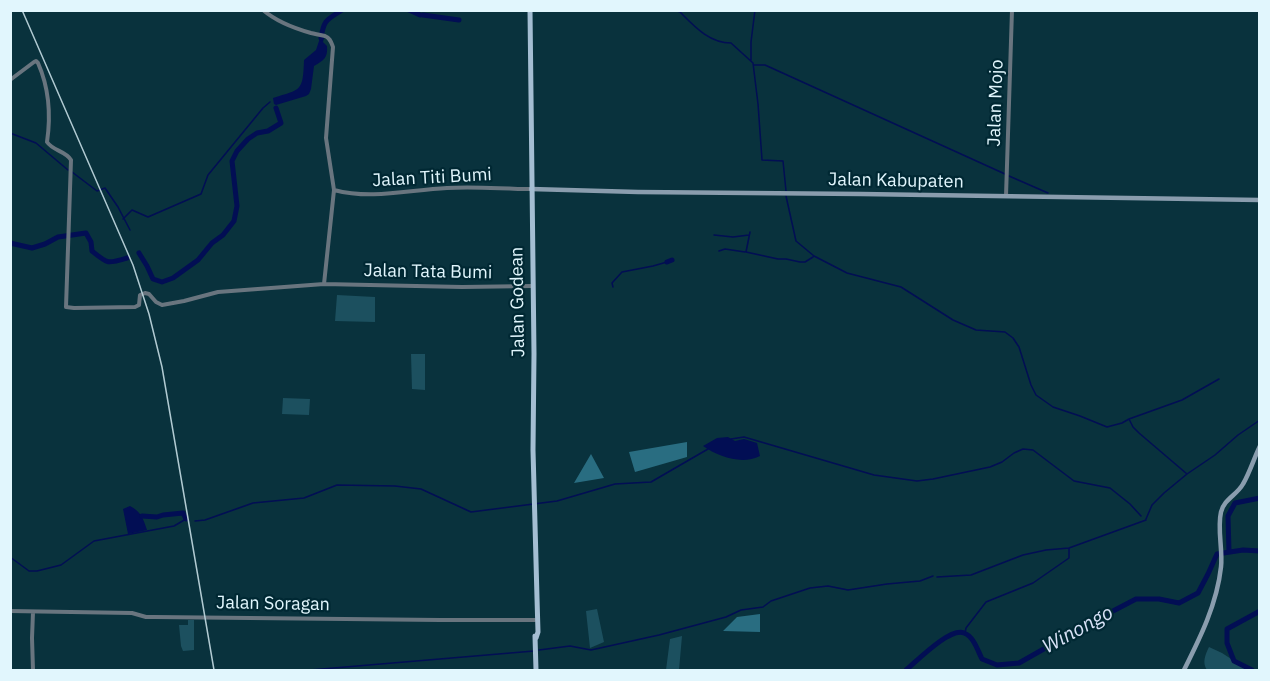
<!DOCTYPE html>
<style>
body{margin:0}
#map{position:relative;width:1270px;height:681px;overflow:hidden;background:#09323d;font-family:"IBM Plex Sans",sans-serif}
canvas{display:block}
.frame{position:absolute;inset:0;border:12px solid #e1f6fd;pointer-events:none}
</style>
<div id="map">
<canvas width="1270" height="681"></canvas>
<div class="frame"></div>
</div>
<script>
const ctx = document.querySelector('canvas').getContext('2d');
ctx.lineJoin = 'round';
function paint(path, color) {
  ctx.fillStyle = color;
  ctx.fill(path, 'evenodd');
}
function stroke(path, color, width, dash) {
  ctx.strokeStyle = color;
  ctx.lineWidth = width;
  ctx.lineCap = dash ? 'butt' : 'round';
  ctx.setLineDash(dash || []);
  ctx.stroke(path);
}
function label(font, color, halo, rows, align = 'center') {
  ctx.font = font + ' "IBM Plex Sans",sans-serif';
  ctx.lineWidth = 4.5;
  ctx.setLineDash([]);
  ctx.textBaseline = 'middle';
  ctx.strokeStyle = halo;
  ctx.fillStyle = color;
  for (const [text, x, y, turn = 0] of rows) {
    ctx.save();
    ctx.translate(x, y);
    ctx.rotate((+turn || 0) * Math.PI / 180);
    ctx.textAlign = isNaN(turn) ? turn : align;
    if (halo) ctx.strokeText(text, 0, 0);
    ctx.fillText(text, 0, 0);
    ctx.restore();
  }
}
const green = new Path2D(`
 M337,295L375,297V322L335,321Z
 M411,354H425V390L412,389Z
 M283,398L310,399L309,415L282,414Z
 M597,609L604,642L590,648L586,611Z
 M188,620H194V650L183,651L181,646L179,625H188Z
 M682,636L679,670H666L670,639Z
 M1209,647L1222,653L1248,670H1207C1202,663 1205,655 1209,647Z`);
const forest = new Path2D(`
 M687,442V457L635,472L629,452Z
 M591,454L604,478L574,483Z
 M760,614V632L723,631L737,617Z`);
const water = new Path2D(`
 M321,35L324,38L323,42L327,46C328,58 324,60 314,66L311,89L309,94L306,96L276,105L274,104L273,98C301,89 303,92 304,60L316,50Z
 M728,437L735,441L744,439L757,443L760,456C742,465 719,457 703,446L717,438Z
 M130,506C141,512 143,518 147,530L128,534L123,509Z`);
const stream = new Path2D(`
 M675,10L680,12C694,26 709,43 731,43L753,63L758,104L762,160L783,161L786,191
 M751,60V42L755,10
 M754,65H765L1005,174
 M10,133L36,143L68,170
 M72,172L97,191L105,188L118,207L130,230
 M1009,176L1048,193
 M786,196L796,241L814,256L847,273L901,287L953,320L976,330L1005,332L1013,338L1019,347L1031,385L1036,395L1053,407L1080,416L1107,427L1122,423L1129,419
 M123,219L132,210L148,217L201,194L208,175L263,108L270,102
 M750,232L746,252L778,259H786L800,262H805L813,257
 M714,235L733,237L749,235
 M719,251L725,249L745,252
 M613,287L612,283L622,272L653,266L667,262
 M731,439L744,437L874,475L917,481L933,479L990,467L1002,462L1014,453L1023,449L1033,450L1074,481L1110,488L1130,504L1141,516
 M1187,474L1139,433L1133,427L1129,419L1182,400L1219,379
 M1146,519L1152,505L1164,493L1187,474L1215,455L1238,435L1260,420
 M195,521L205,520L253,503L304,498L337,485L395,486L421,489L471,512L557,501L615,484L651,482L708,449
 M10,557L29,571H37L61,565L94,541L174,526L186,519
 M937,577L971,575L1023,555L1046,550L1069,548L1146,520
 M965,633L966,628L986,602L1033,583L1069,558V548
 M539,650L570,646L591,650L659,635L726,617L741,610L763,607L771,601L810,588L828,586L848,590L887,584L920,581L933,576
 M310,670L534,651`);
const river = new Path2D(`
 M409,10L420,15
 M423,15L459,20
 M321,38C324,19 327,20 342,10
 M10,243L32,248L45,244L58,237L86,233L91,242L92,251C108,264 107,264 127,258
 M139,253L147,266L153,279L162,282L173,278L198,260L212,243L223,235L234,221L237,206L232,161L237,151L248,139L257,133L268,131L281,123L276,108
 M667,262L672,260
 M142,516L157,517L163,515L183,513L186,519
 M1229,552L1228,516L1235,503L1260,498
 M906,670C917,661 950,627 964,633C974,637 977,649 982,659L997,665L1019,663L1072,633L1099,621L1113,611L1136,599H1159L1179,603L1198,593L1208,574L1217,554L1243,550L1260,551
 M1252,670L1234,661L1227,643V629L1260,611`);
const tertiary = new Path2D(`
 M263,10C277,22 293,28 311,33C315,34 320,35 325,36C330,38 331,42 333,47L326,138L334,190L324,284
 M10,80L34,62L36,61L38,63C49,88 51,115 47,142C53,151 66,151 71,160L66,307L74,308L135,307L139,305L140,295L145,293L149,294L156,302L162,305L184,301L218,292L324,284L462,287L533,286
 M334,190C372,200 408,190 447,188C475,186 503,189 531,189
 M1006,196L1012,10
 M10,611L132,613L146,617H155L440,620H535
 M33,612L32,638L33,670`);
const secondary = new Path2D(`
 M531,189L638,192L861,194L1260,200
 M1184,670C1200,638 1217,604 1221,567C1223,550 1217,529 1221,512C1224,499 1237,495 1243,484C1250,472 1254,458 1260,446`);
const primary = new Path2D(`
 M530,10L534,354L533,450L537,598L538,632L536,638
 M535,636L536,670`);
const rail = new Path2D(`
 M22,10L133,265L149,314L162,367L214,670`);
const streetNames = [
 ["Jalan Mojo",996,103,-88],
 ["Jalan Titi Bumi",432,178,-3],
 ["Jalan Kabupaten",896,181,1],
 ["Jalan Tata Bumi",428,272,1],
 ["Jalan Godean",518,302,-91],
 ["Jalan Soragan",273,604,1]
];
const waterNames = [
 ["Winongo",1078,630,-29]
];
paint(green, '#1c505f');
paint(forest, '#296d81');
paint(water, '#020e54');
stroke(stream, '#020e54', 1.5);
stroke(river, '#020e54', 5);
stroke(tertiary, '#69757f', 4);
stroke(secondary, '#8a9dae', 4.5);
stroke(primary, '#a4bdd2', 5);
stroke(rail, '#b1cad2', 1.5);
label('18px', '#e1f6fd', '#002833', streetNames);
label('italic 20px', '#d8e2f7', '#002833', waterNames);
</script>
